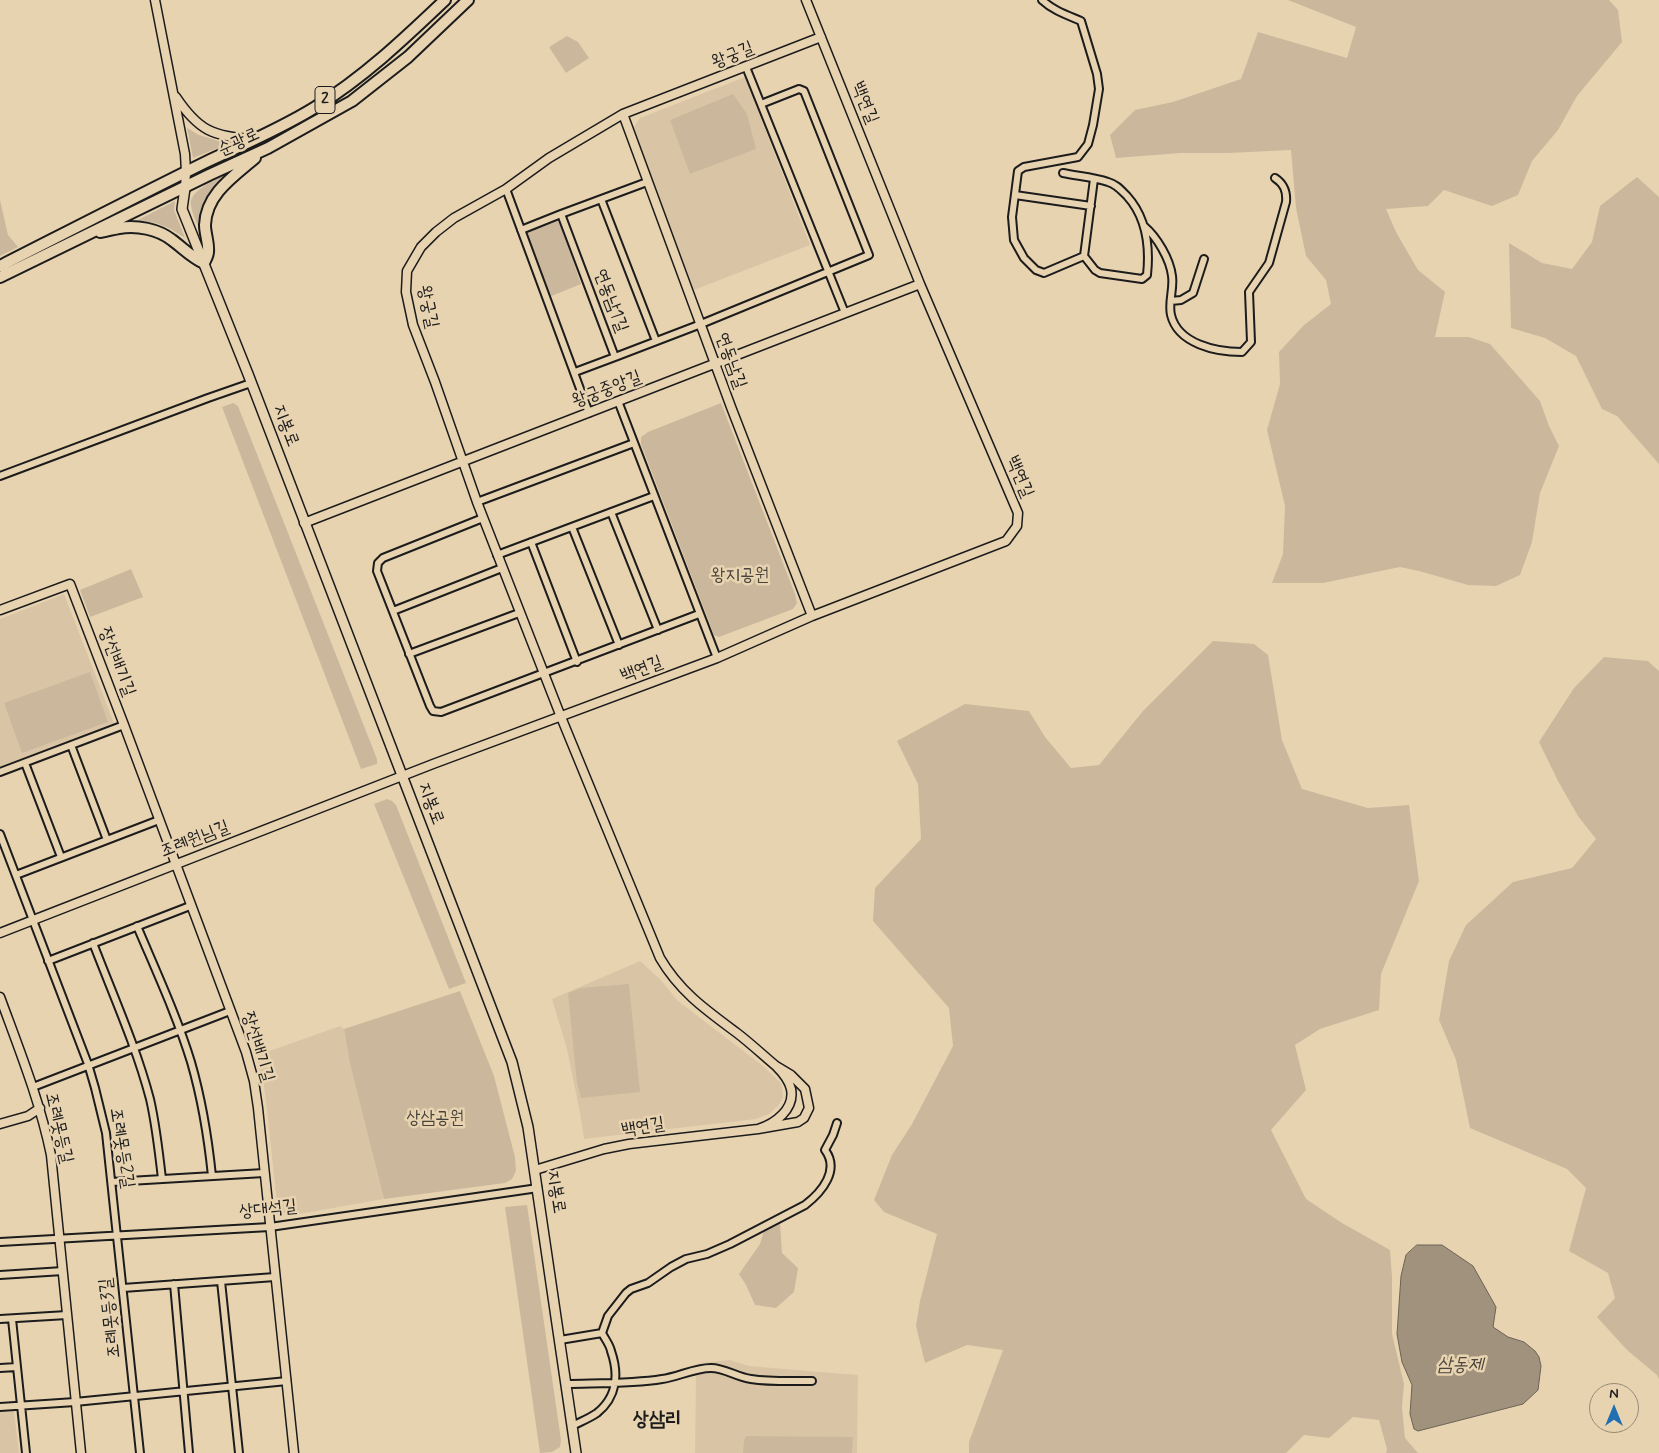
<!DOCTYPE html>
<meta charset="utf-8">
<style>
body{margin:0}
#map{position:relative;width:1659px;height:1453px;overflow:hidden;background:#e8d3b1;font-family:Mynerve,sans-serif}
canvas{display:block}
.north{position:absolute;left:1589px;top:1383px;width:50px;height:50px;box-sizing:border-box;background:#e8d3b1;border:1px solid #968a75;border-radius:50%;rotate:0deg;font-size:14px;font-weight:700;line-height:20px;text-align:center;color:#1c1c1c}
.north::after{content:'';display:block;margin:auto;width:18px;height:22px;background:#1f6fb2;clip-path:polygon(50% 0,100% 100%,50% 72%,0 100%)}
</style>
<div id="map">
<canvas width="1659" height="1453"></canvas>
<div class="north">N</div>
</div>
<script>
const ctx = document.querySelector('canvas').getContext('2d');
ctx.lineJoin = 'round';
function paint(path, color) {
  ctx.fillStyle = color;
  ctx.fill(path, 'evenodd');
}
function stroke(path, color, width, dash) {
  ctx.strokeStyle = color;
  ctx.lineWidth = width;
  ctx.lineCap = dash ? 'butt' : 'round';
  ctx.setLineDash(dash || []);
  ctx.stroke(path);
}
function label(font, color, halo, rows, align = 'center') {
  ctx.font = font + ' Mynerve,"Poor Story",sans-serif';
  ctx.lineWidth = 5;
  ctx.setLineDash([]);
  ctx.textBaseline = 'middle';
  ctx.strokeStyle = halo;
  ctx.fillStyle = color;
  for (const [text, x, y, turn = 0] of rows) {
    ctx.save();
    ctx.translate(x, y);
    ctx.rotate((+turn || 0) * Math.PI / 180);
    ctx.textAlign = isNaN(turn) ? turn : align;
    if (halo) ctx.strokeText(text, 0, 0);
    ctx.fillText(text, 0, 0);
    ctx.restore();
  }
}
const built = new Path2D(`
 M745,77L810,245L694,290L632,130L640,118Z
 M64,594L114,723L0,767V619Z
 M640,961L660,979L678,1001L763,1066L780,1082L782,1087L783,1098L778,1106L769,1114L756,1119L584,1139L580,1113L567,1049L552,999Z
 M340,1026L344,1029L350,1064L384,1199L288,1216L282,1212L277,1204L267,1110L263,1079L255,1056Z
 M730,1360L749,1366L858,1375L857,1453H695L696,1376L700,1363Z
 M14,1411L19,1453H0V1412Z`);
const green = new Path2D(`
 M1288,0H1609L1618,10L1622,42L1577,96L1558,130L1532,161L1518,195L1492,206L1444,190L1428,206L1386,209L1396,232L1418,270L1445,292L1435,337H1469L1490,344L1540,401L1549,426L1559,446L1540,493L1532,542L1520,575L1496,586L1468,585L1419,571L1400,567L1323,583H1272L1283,554L1285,506L1267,430L1280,384L1279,352L1304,325L1331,304L1326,280L1306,256L1296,208L1291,150L1229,153H1181L1116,158L1110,135L1135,110L1173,102L1241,79L1258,32L1347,58L1356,27Z
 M567,36L578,42L589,58L566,73L549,47Z
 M733,94L747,114L756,149L690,174L670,120Z
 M187,128L199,135L228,144L193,158Z
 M224,175C207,194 197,205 200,231C197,223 192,214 191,205C188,192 213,181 224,175Z
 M1637,177L1659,197V464L1617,416L1602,409L1576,356L1545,338L1511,328L1509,243L1542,263L1572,269L1592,242L1600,206Z
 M0,200L8,235L18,247L0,256Z
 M175,201L174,210L185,238C167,226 160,223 138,220Z
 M559,221L581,284L549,297L525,233Z
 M233,403L238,406L377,759V764L361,769L222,407Z
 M721,403L795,594L797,603L793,609L719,637L714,635L641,444V437L648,432Z
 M131,569L143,597L90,617L80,590Z
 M1213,641L1254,644L1268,655L1282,740L1302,789L1368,808L1409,805L1419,881L1381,974L1379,1010L1320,1029L1295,1045L1306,1090L1271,1130L1306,1199L1342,1223L1390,1250L1392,1276V1334L1404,1384L1402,1407L1405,1438L1418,1453H1386L1387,1449L1379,1420L1353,1417L1329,1438L1304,1435L1286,1453H969V1442L1003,1350L967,1345L925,1363L916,1326L920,1301L937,1234L884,1212L874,1200L892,1155L912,1124L953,1046L949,1008L873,921L875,888L921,839L918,784L897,741L965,704L1029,711L1045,737L1071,768L1099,765L1143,711Z
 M1604,657L1648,661L1659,671V1379L1657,1375L1627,1350L1597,1317L1615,1298L1608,1273L1569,1251L1586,1188L1567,1169L1470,1128L1456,1060L1439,1020L1449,961L1466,925L1513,882L1572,868L1596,839L1578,816L1558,781L1539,742L1574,688Z
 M90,672L108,722L22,753L4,703Z
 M387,799L392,801L396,805L466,983L449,989L374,804Z
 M629,984L640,1092L581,1098L577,1083L568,993L581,988Z
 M460,991L494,1076L515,1157L516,1171L512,1179L505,1183L384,1199L350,1064L344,1029Z
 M527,1205L561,1440L560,1447L552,1452L540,1453L505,1207Z
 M780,1222L782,1253L798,1268L794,1292L776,1308L755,1305L746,1285L739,1274L760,1244L765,1227Z
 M746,1436L853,1437L852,1453H743L744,1440Z`);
const water = new Path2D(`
 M1417,1245H1442L1473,1266L1496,1307L1493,1327L1508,1337L1524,1342L1535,1351L1539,1357L1541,1366L1538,1390L1523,1404L1418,1431L1414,1429L1410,1414L1412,1385L1402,1362L1397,1334L1401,1276L1406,1255Z`);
const minor = new Path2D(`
 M1042,0C1054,11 1067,15 1081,21L1097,74L1099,89L1093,125L1088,144L1078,157L1024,167L1018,171L1012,217L1014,240L1024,258L1036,270L1044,273L1084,256L1095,270L1100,273L1142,279L1147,275C1150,247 1146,217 1127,196C1121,190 1116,184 1108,182C1094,177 1077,176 1063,173
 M746,67L845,313
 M647,182L561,214L615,357L701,324L869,255L804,91L799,89L761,104
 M506,189L589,413
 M1015,195L1091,206
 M601,199L656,341
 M1144,226C1157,237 1170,259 1172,276C1174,289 1168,302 1171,315C1178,344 1216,352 1242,352L1251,342L1249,292L1269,263L1286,202C1287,191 1284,184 1275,178
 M521,230L561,214
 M1084,256L1094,179
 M1171,301L1181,300L1193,293L1204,259
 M575,372L615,357
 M618,401L717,658
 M0,476L208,398L251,383
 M477,502L634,443
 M611,512L658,630
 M483,518L383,558L378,563L377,571L430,706L433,711L441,712L699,614
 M572,527L619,645
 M531,542L577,662
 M497,555L654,496
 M393,611L502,568
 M409,654L519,613
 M71,745L107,840
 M25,763L61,857
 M0,772L124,725
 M0,834L88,1064L95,1088L106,1133L140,1453
 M16,875L159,820
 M137,926C156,971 177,1016 191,1062C202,1100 208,1137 212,1176
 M93,943C113,995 136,1046 150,1099C156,1125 159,1152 162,1179
 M48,961L190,906
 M33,1087L230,1011
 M112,1182L264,1173
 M0,1242L270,1227L538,1188
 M0,1275L63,1271
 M221,1281L239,1453
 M174,1284L189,1453
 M123,1288L275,1277
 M0,1319L67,1315
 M12,1319L26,1453
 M560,1340L602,1333L608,1316L626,1293L631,1289L648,1283L671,1267L686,1259L707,1254L730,1244L805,1205C822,1192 840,1170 825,1150L833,1135L837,1123
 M0,1368L17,1367
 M566,1384C598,1383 631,1384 662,1379C678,1377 694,1368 711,1368C725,1368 736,1377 751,1379C770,1382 792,1381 812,1381
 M0,1407L75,1402L287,1381
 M572,1426C580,1422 590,1418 597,1413C617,1397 619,1374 611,1351C610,1345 605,1339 602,1333`);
const tertiary = new Path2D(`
 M155,0L185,154L186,172L185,188
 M176,97C198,130 213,137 253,139
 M623,114L731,407L812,616
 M304,523L920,284
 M0,610L70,584L124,725L246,1052L254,1081L258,1108L294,1453
 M0,933L433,764L717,658L812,616L1006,541L1017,526L1018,513L920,284L806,0
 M0,997C19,1049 40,1101 51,1155L81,1453
 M776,1066C763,1055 750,1043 737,1033C706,1010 680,992 660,958L561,717L477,502L435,382L413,325L406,292L407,271L421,247L436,232L454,218L506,189L549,158L623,114L821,37
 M0,1124L28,1116L40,1108
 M535,1170L604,1149L629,1144L758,1129L798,1122L804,1118L809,1108L805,1089L791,1075L776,1066C782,1072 789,1080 791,1089C795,1109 775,1124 758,1129`);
const secondary = new Path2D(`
 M185,188L182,209L248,374L512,1062L528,1127L576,1453`);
const primary = new Path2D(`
 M100,232C107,231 113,229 119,228C137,225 158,229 172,240C183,248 191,257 204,263C205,260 208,256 208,252C209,243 205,234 205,225C206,194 234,176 255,158
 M0,266C69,231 137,196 206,162C242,145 280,129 314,108C363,78 404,39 445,0
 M0,277L209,175L268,148L352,101L408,57L468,0`);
const shields = [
 [325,100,20]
];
const shieldNames = [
 ["2",325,100]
];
const streetNames = [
 ["왕궁길",733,56,-22],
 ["백연길",864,103,68],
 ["순광로",239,143,-25],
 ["연동남1길",610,301,69],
 ["왕궁길",427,307,78],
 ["연동남길",730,361,70],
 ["왕궁중앙길",607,390,-21],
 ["지봉로",285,426,69],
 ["백연길",1019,477,67],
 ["장선배기길",116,662,69],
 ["백연길",642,670,-21],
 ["지봉로",430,804,69],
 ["조례원님길",195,840,-21],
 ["장선배기길",257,1047,73],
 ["조례못등길",58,1128,77],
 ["백연길",643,1128,-9],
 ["조례못등2길",121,1148,81],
 ["지봉로",555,1192,81],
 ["상대석길",268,1210,-6],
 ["조례못등3길",111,1318,-96]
];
const parkNames = [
 ["왕지공원",740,576],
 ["상삼공원",435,1119]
];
const waterNames = [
 ["삼동제",1460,1366]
];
const quarterNames = [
 ["상삼리",657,1421]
];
paint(built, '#d9c5a6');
paint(green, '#cbb89c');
paint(water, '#a0927c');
stroke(water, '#6b6356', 1);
stroke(minor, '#1c1c1c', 10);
stroke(tertiary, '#1c1c1c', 11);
stroke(secondary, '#1c1c1c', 12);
stroke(primary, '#1c1c1c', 14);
stroke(minor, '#e8d3b1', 6);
stroke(tertiary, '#e8d3b1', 8);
stroke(secondary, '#e8d3b1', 9);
stroke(primary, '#e8d3b1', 10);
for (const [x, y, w] of shields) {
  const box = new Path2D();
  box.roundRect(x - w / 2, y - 13.5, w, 27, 4);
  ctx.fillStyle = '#e8d3b1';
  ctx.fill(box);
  stroke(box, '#1c1c1c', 1);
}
label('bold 16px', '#1c1c1c', null, shieldNames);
label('18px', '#1c1c1c', '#e8d3b1', streetNames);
label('18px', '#48433c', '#e8d3b1', parkNames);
label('italic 19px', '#4a453e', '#e8d3b1', waterNames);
label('bold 20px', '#1c1c1c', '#e8d3b1', quarterNames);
</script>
